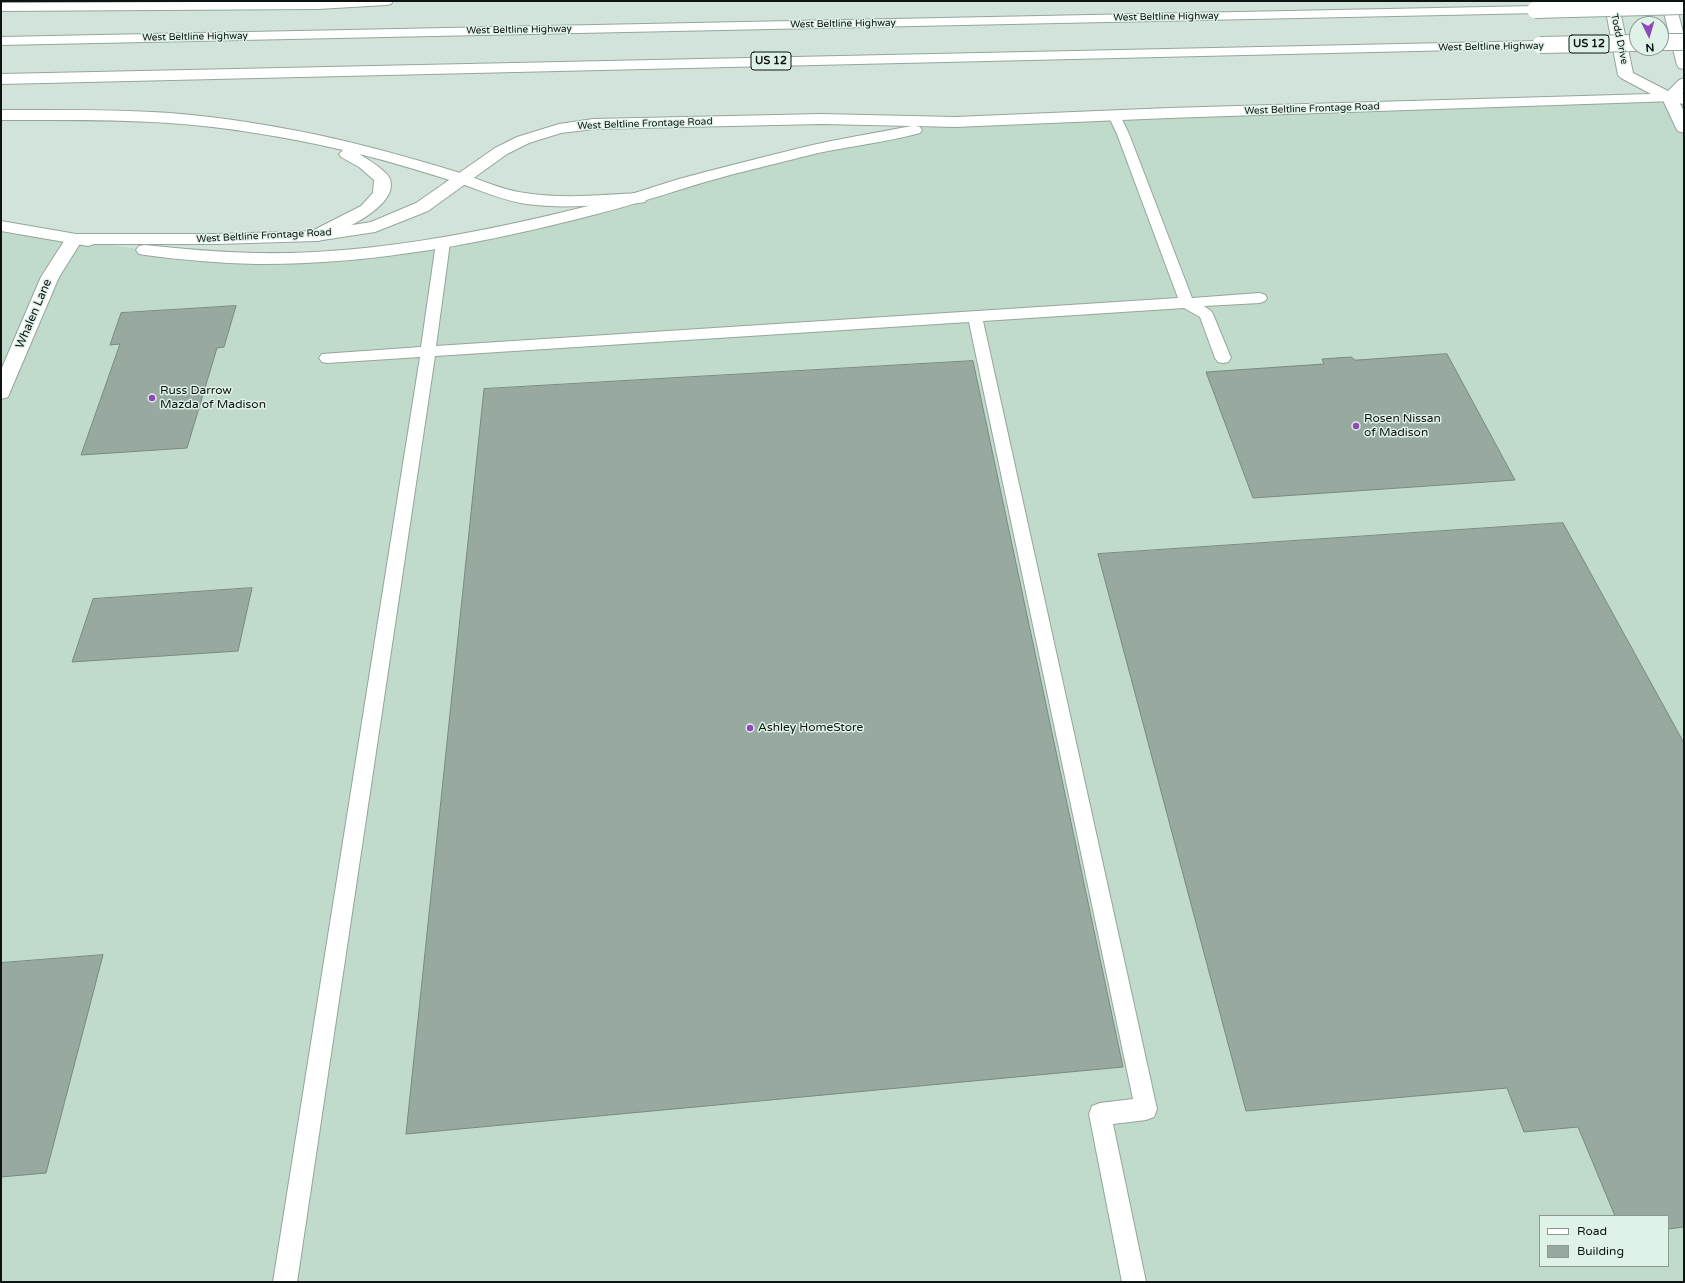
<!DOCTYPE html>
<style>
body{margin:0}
#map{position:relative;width:1685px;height:1283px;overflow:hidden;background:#d2e4da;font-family:"Varela Round",sans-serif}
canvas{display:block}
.frame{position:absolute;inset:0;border:2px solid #0d1310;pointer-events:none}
.legend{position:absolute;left:1539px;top:1215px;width:130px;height:52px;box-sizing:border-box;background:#dff2e7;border:1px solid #8b9991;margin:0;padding:5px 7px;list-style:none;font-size:12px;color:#0d1310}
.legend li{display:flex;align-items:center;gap:8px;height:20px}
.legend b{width:20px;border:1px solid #8b9991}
.north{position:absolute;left:1629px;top:16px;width:40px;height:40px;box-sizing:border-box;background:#dff2e7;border:1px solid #8b9991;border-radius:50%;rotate:175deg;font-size:11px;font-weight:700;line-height:16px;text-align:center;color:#0d1310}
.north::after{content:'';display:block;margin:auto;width:14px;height:18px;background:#9047b9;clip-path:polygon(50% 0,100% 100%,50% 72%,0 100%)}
</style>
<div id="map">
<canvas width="1685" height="1283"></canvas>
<div class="frame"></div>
<ul class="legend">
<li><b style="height:5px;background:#fff"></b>Road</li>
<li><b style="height:11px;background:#98aaa0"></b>Building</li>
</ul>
<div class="north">N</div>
</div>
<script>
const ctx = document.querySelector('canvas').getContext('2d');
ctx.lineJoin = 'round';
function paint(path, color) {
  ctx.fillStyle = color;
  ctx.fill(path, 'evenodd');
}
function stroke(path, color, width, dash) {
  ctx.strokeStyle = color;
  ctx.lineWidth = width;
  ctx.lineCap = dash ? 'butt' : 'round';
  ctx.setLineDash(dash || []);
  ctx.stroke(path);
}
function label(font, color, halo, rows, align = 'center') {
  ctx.font = font + ' "Varela Round",sans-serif';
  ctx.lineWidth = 3;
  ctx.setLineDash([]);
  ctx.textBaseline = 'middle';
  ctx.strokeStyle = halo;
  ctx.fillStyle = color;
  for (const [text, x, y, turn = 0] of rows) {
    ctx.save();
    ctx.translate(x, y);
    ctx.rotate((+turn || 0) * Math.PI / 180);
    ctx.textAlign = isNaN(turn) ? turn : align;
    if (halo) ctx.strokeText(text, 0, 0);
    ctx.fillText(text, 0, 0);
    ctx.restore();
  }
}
const built = new Path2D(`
 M1684,99V1282H1V226L74,239L182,256L272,258L443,243L789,155L955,122ZM1540,1216H1668V1266H1540Z`);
const building = new Path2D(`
 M236,306L224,347L217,348L187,448L81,455L120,344L110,345L121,313Z
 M1447,354L1515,480L1253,498L1206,372L1324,364L1322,359L1351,357L1355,360Z
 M973,361L1123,1067L406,1134L484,389Z
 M1563,523L1684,743V1227L1668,1229V1216H1615L1578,1127L1524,1132L1507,1088L1246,1111L1098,554Z
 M252,588L238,651L72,662L93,599Z
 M103,955L46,1173L1,1177V963Z`);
const service = new Path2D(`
 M1114,111L1118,112L1120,115L1129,134L1192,298L1260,293L1265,295L1267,298L1265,301L1260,303L1204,306L1211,311L1213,314L1231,358L1228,362L1223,363L1218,362L1215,358L1200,317L1184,308L983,321L1157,1109L1154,1117L1146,1120L1113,1124L1146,1282H1122L1089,1114L1092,1106L1100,1103L1133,1099L969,322L435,356L297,1282H273L420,357L327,363L322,362L319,358L322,354L421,347L436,243L438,240L443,239L448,240L450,243L436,346L1178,298L1117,134L1108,115L1110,112Z`);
const minor = new Path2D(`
 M1670,93L1675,95L1684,111V133L1678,131L1676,128L1662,98L1665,95Z
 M74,234L80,235L83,239L59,277L10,392L8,397L1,399V370L41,277L68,235Z`);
const tertiary = new Path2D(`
 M1604,1H1618L1633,73L1668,91L1679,80L1684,78V92L1675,101L1169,118L955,127L916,126L920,127L922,130L920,133C886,142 852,146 818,153C789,160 759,168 730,175C685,187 641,203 597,214C486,243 371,265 256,264C219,263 182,260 145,255L139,254L136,250L139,246L145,245C182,249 218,252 255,253C367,255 480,233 588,206C619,199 649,188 679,179C719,168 760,158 800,148C837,139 875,133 912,126L822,124L593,129L561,133L529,143L507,154L428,211L375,232L316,241L216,244H94L88,246L1,231V221L76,234H216L316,231L371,222L416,203L495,148L517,137L559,124L593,119L822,114L955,117L1169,108L1651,94L1621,78L1618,75Z
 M1661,1H1675L1684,36V69L1679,68L1677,65Z`);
const motorway = new Path2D(`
 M393,1L391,4L386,5L318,9L1,11V3Z
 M1535,6L1540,7L1542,10L1540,13L1,45V37Z
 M1540,41L1545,42L1547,45L1545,48L1,84V74Z
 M1670,93L1684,94V104L1665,101L1662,98L1665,95Z
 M1,110C57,110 114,109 170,113C220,117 270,125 318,135C365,145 411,158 457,172C480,179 501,190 525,193C563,199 601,195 639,193L645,194L647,198L645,202L639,203C601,205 563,209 526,204C501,200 480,190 456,182C424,172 392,162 359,154C366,158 387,171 390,179C399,207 341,230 322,240L316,241L310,240L308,236L310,232L361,206L373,193L374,180L359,167L341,157L339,154L343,150C286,137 227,127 169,123C113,119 57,120 1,120Z`);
const motorwayBridge = new Path2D(`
 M1535,10L1684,6
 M1661,42H1684
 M1540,45L1637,43`);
const markers = [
 [152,398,4,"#9047b9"],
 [1356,426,4,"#9047b9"],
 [750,728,4,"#9047b9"]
];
const farStreetnames = [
 ["West Beltline Highway",1166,17,-1],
 ["West Beltline Highway",843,24,-1],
 ["West Beltline Highway",519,30,-1],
 ["West Beltline Highway",195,37,-1],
 ["Todd Drive",1619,39,78],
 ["West Beltline Highway",1491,47,-1],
 ["West Beltline Frontage Road",1312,109,-2],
 ["West Beltline Frontage Road",645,124,-2],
 ["West Beltline Frontage Road",264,236,-3]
];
const shields = [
 [1589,44,40],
 [771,61,40]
];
const shieldNames = [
 ["US 12",1589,44],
 ["US 12",771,61]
];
const streetNames = [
 ["Whalen Lane",34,314,-67]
];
const poiNames = [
 ["Russ Darrow",160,391],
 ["Mazda of Madison",160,405],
 ["Rosen Nissan",1364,419],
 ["of Madison",1364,433],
 ["Ashley HomeStore",758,728]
];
paint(built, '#c0dacb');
paint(building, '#98aaa0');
stroke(building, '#7a8b82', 1);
stroke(service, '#95a69c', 2);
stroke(minor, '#95a69c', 2);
stroke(tertiary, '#95a69c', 2);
stroke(motorway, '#95a69c', 2);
paint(service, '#fff');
paint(minor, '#fff');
paint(tertiary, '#fff');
paint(motorway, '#fff');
stroke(motorwayBridge, '#95a69c', 18, []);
stroke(motorwayBridge, '#fff', 16);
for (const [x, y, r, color] of markers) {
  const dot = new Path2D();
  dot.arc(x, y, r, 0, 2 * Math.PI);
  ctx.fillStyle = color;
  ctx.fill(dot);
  stroke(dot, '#dff2e7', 1.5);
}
label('10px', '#0d1310', '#dff2e7', farStreetnames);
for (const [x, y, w] of shields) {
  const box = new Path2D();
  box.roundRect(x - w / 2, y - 9, w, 18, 3);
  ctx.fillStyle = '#dff2e7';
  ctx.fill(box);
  stroke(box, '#0d1310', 1);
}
label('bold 11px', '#0d1310', null, shieldNames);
label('12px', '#0d1310', '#dff2e7', streetNames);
label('12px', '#0d1310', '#dff2e7', poiNames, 'left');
</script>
